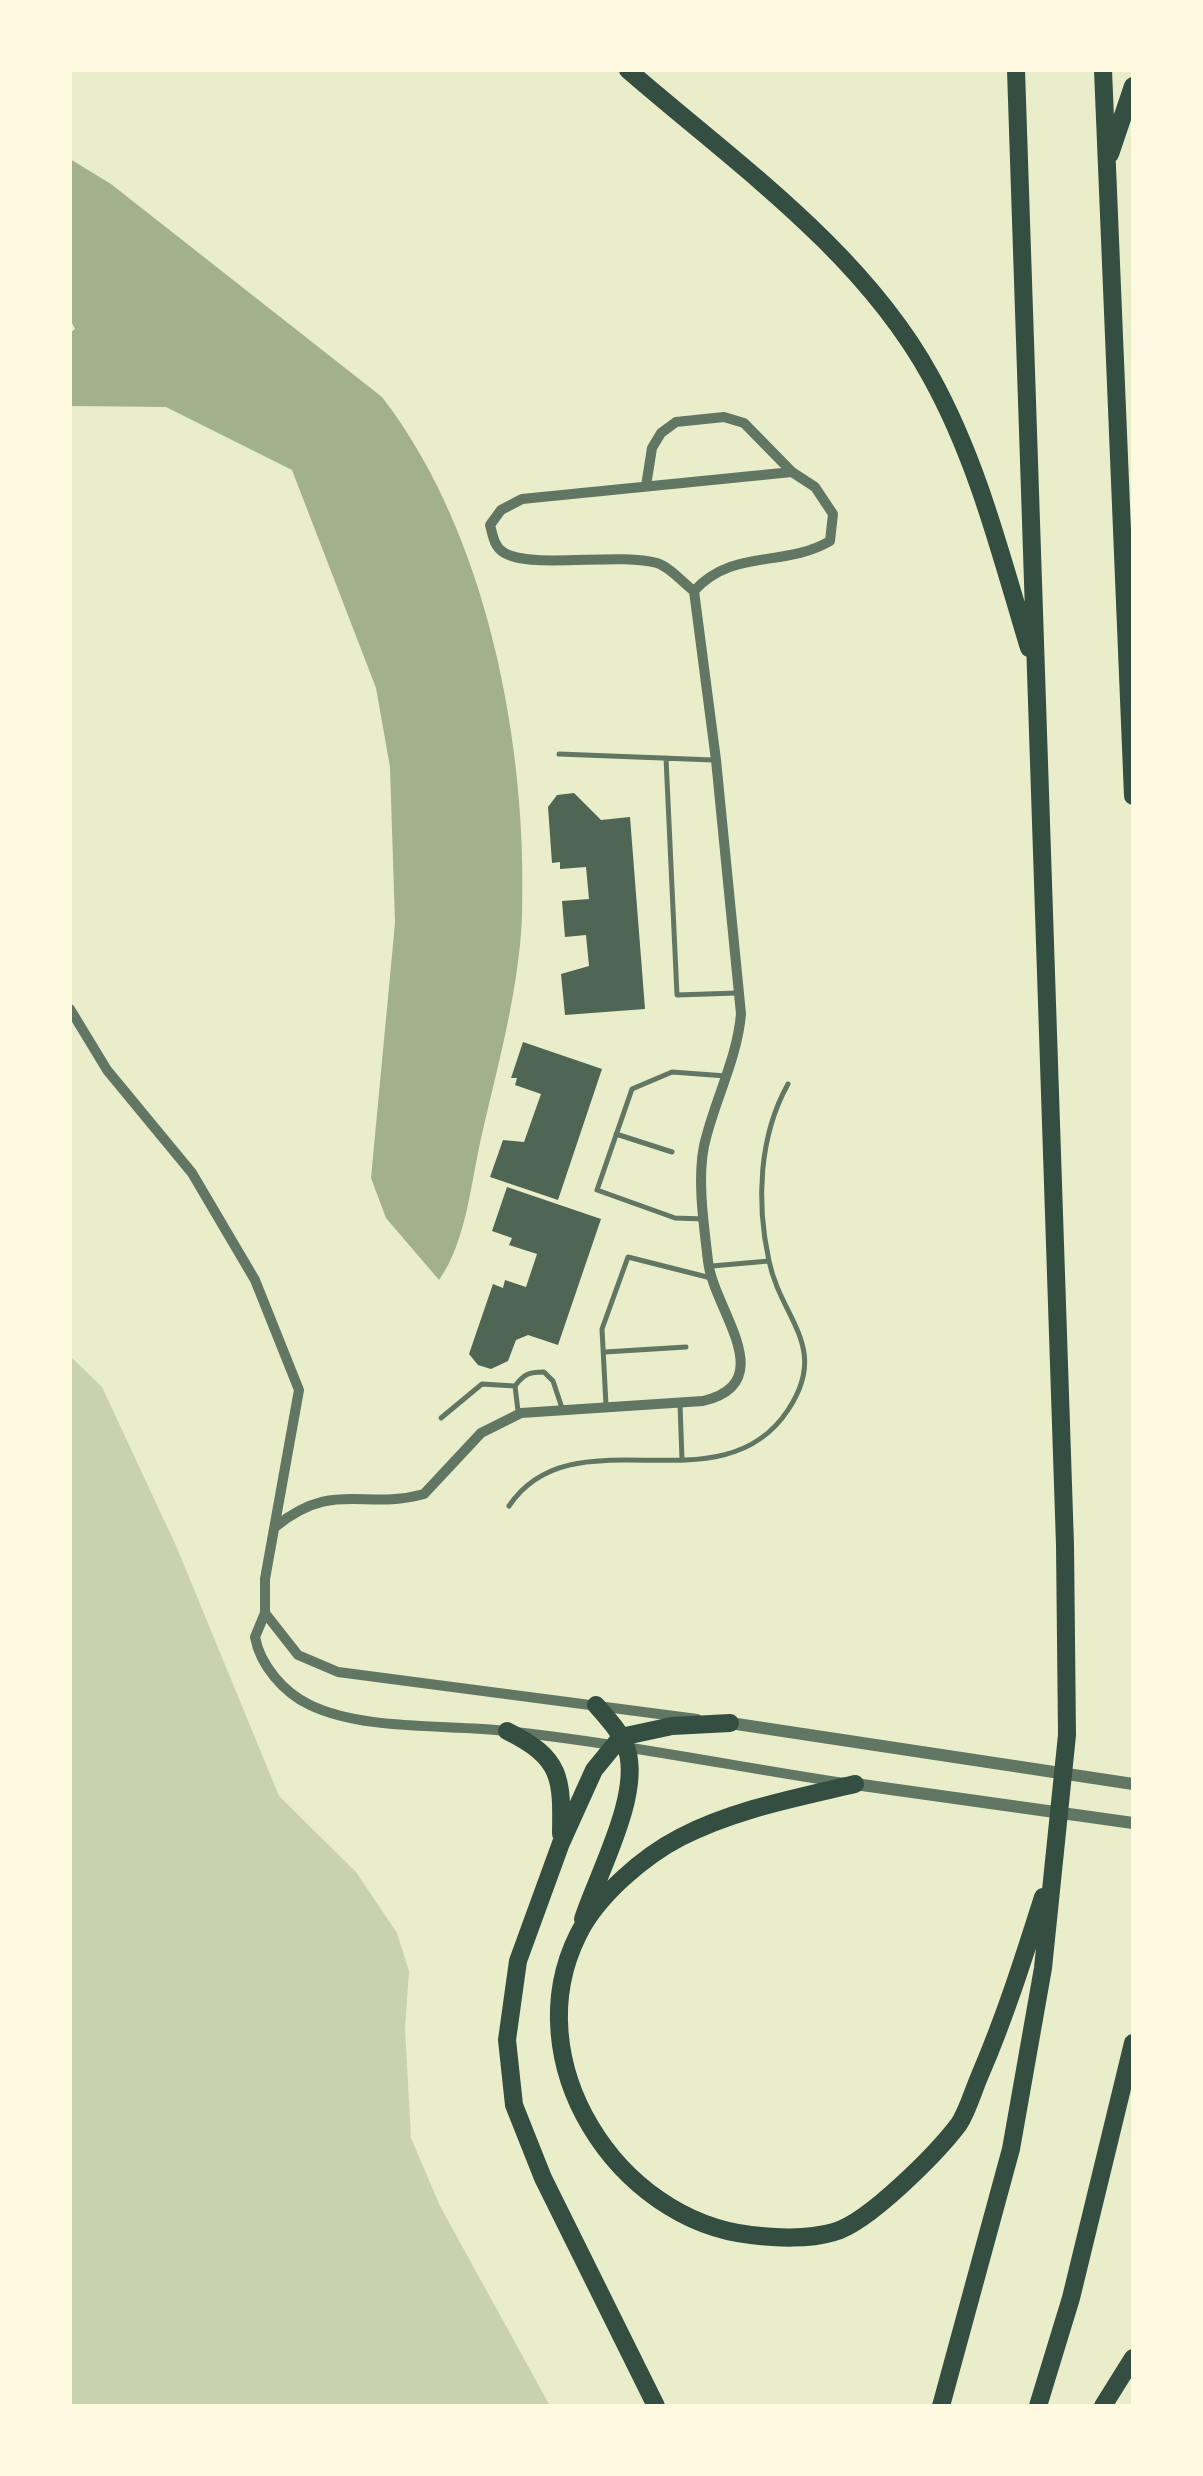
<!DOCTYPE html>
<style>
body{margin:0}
#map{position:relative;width:1203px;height:2476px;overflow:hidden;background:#e9edc9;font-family:"IBM Plex Sans",sans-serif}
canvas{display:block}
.frame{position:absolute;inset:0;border:72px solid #fefae0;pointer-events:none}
</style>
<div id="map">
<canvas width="1203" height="2476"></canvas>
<div class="frame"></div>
</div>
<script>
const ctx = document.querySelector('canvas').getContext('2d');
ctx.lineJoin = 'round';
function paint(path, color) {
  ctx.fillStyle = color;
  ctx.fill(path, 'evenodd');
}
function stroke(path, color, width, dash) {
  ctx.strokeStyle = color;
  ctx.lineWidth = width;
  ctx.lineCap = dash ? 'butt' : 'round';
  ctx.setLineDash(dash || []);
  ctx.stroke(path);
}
const green = new Path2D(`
 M70,1356L102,1387L177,1548L279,1796L356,1872L397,1933L409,1971L405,2029L411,2138L440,2206L550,2406H70Z`);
const water = new Path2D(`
 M70,159L111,184L382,397C488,534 528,747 522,917C519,989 498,1065 482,1134C471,1180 467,1241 439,1280L386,1218L371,1178L395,923L390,767L376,688L292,470L166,407L70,406V333L75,329L70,319Z`);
const building = new Path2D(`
 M574,793L601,820L630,817L645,1009L565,1015L561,974L589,966L586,935L565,937L562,901L589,899L586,867L560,869V862L552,863L548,807L557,795Z
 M523,1042L602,1069L558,1200L490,1177L503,1140L524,1142L541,1094L515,1085L517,1078H511Z
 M507,1187L601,1219L558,1345L528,1335L516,1340L508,1361L491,1369L478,1365L469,1354L493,1284L503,1288L505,1280L526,1287L537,1254L509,1245L512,1238L492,1231Z`);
const service = new Path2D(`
 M559,754L713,760
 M666,758L677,995L737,993
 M616,1134L672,1152
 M704,1219L675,1218L597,1190L632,1089L672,1072L726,1076
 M712,1266L769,1261
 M605,1352L686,1347
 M680,1404L682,1460
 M606,1405L602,1329L628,1257L711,1278
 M518,1411L515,1386C524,1374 529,1372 544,1372L553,1381L562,1408
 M441,1418L482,1384L515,1386
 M509,1506C573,1410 721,1512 788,1410C830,1347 781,1319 769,1261C756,1202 759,1136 788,1084`);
const minor = new Path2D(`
 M646,486L652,448L661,433L676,422L724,417L744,423L792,472L815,487L833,514L830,541C784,568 733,548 694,591C683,583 670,567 657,563C618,552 530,570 503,552C494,546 493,536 490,525L501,510L522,499L792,472
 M70,1009L107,1070L192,1173L255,1280L299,1390L265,1579V1613L255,1637C260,1665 284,1693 310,1705C364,1731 447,1724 506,1731C619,1743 732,1766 844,1783
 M275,1527C334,1479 363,1511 424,1494L481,1433L521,1413L703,1401C782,1382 713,1309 708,1261C704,1225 697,1181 704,1146C714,1101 737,1060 741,1014L716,760L694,591
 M265,1613L298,1655L338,1672L697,1719`);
const tertiary = new Path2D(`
 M730,1723L1133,1784
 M855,1784L1133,1823`);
const motorway = new Path2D(`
 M628,70C734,162 862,251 931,377C978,462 1001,556 1029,648
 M1103,70L1133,796
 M1110,154L1133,86
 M507,1731C562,1758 562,1778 561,1834
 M855,1784C796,1798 736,1809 681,1837C644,1856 597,1896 578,1935C515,2061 617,2220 751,2235C777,2238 807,2240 834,2232C868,2223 937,2153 959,2124C968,2110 973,2091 980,2075C1005,2017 1024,1957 1043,1897
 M583,1919C598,1873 641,1796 627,1750C622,1733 607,1718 596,1705
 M656,2406L543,2178L514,2105L507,2040L518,1961L561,1843L594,1770L621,1737L672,1726L730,1723
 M941,2406L1011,2149L1043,1968L1067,1735L1065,1545L1016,70
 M1038,2406L1071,2298L1133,2043
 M1103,2406L1133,2358`);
paint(green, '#cad2ad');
paint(water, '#a3b18a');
paint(building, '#4f6655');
stroke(service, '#617663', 5);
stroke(minor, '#617663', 10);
stroke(tertiary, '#617663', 12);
stroke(motorway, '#344e41', 18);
</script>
